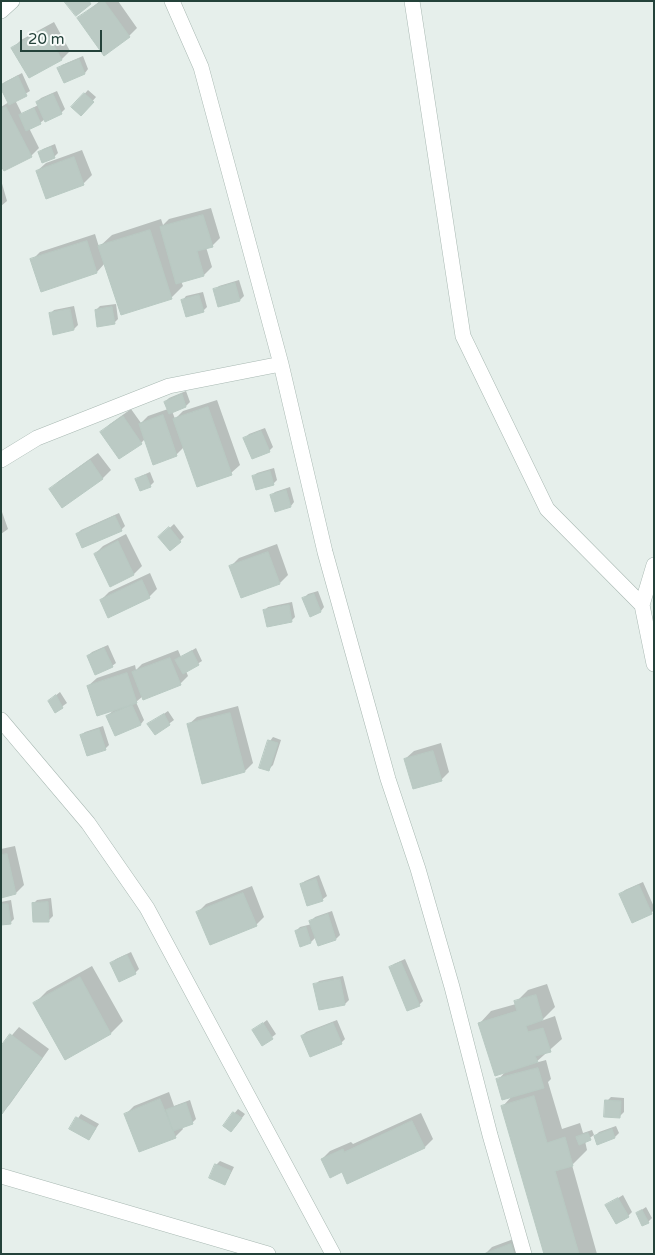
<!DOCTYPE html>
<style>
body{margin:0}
#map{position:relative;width:655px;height:1255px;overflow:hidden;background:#e6efeb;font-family:"Varela Round",sans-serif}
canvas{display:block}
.frame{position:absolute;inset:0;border:2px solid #24423a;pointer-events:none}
.scale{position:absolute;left:20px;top:30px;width:82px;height:22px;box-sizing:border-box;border:2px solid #24423a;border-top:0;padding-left:6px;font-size:15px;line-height:18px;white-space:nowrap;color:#24423a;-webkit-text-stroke:4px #f7fbf9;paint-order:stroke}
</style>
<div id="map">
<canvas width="655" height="1255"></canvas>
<div class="frame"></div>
<div class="scale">20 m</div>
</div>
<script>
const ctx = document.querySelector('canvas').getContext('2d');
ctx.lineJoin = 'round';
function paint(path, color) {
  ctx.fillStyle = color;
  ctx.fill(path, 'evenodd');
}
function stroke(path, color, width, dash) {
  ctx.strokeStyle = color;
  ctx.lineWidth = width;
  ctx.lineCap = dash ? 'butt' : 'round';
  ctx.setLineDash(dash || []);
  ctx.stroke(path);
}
const shadow = new Path2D(`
 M100,1H118L137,28L129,36L79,18Z
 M54,22L70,51L62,59L29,77L13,48L21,40Z
 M83,56L88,69L85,73L59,69L62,65Z
 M22,73L30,91L15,100L22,114L38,105L37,102L41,98L57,91L65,109L61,113L45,119L40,123L29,128L39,148L31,156L1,164V107L9,102L1,85L5,82Z
 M88,90L96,97L85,110L73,107Z
 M55,144L58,153L54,157L39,153L43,149Z
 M82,150L92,175L84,183L47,197L37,171L46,163Z
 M1,180L7,201L1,206Z
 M211,208L220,238L212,246L206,247L212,267L204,275L181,281L183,286L171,298L105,263L97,272L42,290L32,260L40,252L95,234L99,247L112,235L161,219L163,225L169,219Z
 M239,280L244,296L240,300L215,290L219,286Z
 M203,292L207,307L203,311L183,300L186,296Z
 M116,304L118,319L114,323L96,310L100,306Z
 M74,306L78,325L74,329L54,333L50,314L54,310Z
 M186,391L190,402L186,406L172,411L175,419L183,411L217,400L240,465L231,473L184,447L176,455L145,439L141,443L102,432L110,424L131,409L141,423L148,416L168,409L165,402L169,398Z
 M265,428L273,447L269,451L245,438L249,434Z
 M98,453L111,470L103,478L63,506L51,489L59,481Z
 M274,468L277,480L273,484L253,477L257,473Z
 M150,472L154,482L150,486L137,479L141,476Z
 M290,487L294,502L291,506L272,495L275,492Z
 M2,512L8,529L1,534V513Z
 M119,513L125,526L121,530L77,534L81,530Z
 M174,524L184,537L171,550L160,537Z
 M126,534L142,566L134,574L111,585L95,554L103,546Z
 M277,544L288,575L280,583L231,566L239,558Z
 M150,573L157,589L149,597L101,600L109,592Z
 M318,591L324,607L321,611L304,598L308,594Z
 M292,602L295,617L291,621L264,611L268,607Z
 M108,645L116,663L112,666L88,656L92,652Z
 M196,648L202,661L186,671L188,676L180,684L143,696L136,702L144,720L141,724L116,735L107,716L115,709L88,686L97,678L135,665L136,670L142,664L178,650L181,657Z
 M60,692L67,703L56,711L49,701Z
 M238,706L253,763L245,771L188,725L197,717Z
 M168,711L174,720L155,734L149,724Z
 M103,726L109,745L105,749L81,735L85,732Z
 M273,737L281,740L273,765L269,769L270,741Z
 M441,743L449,772L441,780L405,759L414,751Z
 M15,846L24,885L16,893L1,897V849Z
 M319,875L327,896L323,899L308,905L301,884L305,881Z
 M643,882L654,907V910L651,913L621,894L625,890Z
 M252,886L264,917L256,925L197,913L206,904Z
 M51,898L53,916L49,920L33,904L37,900Z
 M11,900L14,919L10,923L1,924V902Z
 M332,911L340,935L336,939L318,944L316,937L311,942L301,945L296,931L300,927L312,924L311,921L315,917Z
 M131,952L139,969L135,973L112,963L116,959Z
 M405,959L423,1001L419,1005L390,968L394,964Z
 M92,966L123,1021L111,1033L66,1058L35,1003L47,991Z
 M343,976L349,1000L345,1004L315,985L319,981Z
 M547,984L555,1007L541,1021L555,1016L562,1039L535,1063L546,1060L551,1079L548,1082L562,1129L580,1123L583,1133L592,1130L594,1135L585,1141L587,1150L572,1165L597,1254H545L503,1106L513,1095L498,1080L506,1071L480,1023L491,1011L516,1004V1002L528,990Z
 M267,1020L276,1034L263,1044L254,1030Z
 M337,1020L345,1039L341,1043L302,1036L306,1032Z
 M19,1027L49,1049L10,1104L2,1112L1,1048Z
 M169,1092L174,1106L190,1100L196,1119L192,1123L182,1127L183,1129L175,1137L126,1114L134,1106Z
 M611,1097L624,1098V1112L620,1116L607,1101Z
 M238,1109L245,1114L235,1127L224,1126Z
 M421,1113L433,1139L425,1147L342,1171L322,1159L330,1151L351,1142L353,1144Z
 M81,1114L99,1124L89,1139L71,1128Z
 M616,1126L619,1133L615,1137L595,1136L599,1132Z
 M220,1161L234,1167L228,1179L225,1183L216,1165Z
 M623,1195L632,1212L628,1216L607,1205Z
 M646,1207L652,1218L648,1222L637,1213Z
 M519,1237L525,1254H485L492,1247Z`);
const building = new Path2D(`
 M64,1H89L91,4L76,16Z
 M102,1H104L130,37L104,56L77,18Z
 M45,29L62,60L29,78L11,48Z
 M79,59L85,74L64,83L57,68Z
 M18,76L27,96L9,105L1,89V85Z
 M84,93L94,102L81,116L71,107Z
 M53,94L62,114L45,122L36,102Z
 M6,107L32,157L4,171L1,166V109Z
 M34,108L41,124L26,131L19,115Z
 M51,147L55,158L42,163L38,152Z
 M74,157L84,185L46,199L36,171Z
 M203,215L213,247L197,251L204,276L176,284L160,227Z
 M150,230L172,299L121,315L98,246Z
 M87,241L97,273L41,292L30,259Z
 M235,283L240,301L218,307L213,289Z
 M199,295L204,312L186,317L181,300Z
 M112,307L115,324L97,327L95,310Z
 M70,309L74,330L53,335L49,313Z
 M182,394L186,407L169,414L164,402Z
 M208,407L232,475L197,487L173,419Z
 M163,415L177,456L153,465L139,424Z
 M123,416L142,444L119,459L100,432Z
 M261,431L270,452L252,459L243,438Z
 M90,460L103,479L62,508L49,489Z
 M270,471L274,485L256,490L252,476Z
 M146,475L151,487L140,491L135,479Z
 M286,490L291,507L275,512L270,495Z
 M115,516L122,531L82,548L76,534Z
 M169,527L181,542L170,551L158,537Z
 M118,541L134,575L110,587L94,554Z
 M268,552L280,584L241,598L229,566Z
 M142,580L150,598L108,618L100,600Z
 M314,594L321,612L310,617L302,598Z
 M289,605L292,622L267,627L263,610Z
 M104,648L113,667L95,675L87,656Z
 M192,651L199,665L183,674L175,660Z
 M170,658L181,685L143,700L132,672Z
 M127,673L137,703L97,716L87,686Z
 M56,695L63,708L55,713L48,701Z
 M132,705L141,725L115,736L106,716Z
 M230,713L245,772L202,784L187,724Z
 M164,714L170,725L155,735L147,724Z
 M99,729L106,750L87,756L80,735Z
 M268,740L278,743L269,771L259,768Z
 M433,751L442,781L413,789L404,759Z
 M7,854L16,894L1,898V855Z
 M316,879L323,901L307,906L300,884Z
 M639,885L652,914L632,923L619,894Z
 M243,893L257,926L210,945L196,912Z
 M48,902L49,922H33L32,903Z
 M1,904H8L11,924L1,925Z
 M328,914L336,940L318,946L309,921Z
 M306,927L311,943L300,947L295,931Z
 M127,955L136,974L119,982L110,963Z
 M401,962L420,1006L407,1011L389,967Z
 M80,977L111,1034L65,1060L33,1003Z
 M340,979L345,1005L319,1010L313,984Z
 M536,995L543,1020L526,1026L528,1032L543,1028L551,1052L535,1056L538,1062L495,1076L478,1023L517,1011L514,1001Z
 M263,1023L273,1039L262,1046L252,1030Z
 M333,1023L342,1044L310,1057L301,1036Z
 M10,1034L42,1058L2,1114L1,1046Z
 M538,1068L544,1088L502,1100L496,1079Z
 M534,1096L547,1143L565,1137L573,1166L555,1171L579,1254H544L501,1106Z
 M160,1099L176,1138L139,1152L124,1114Z
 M605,1100L621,1101L620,1118L604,1117Z
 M186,1103L193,1124L173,1131L166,1110Z
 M233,1112L242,1118L231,1132L223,1126Z
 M76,1117L96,1128L89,1140L69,1129Z
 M412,1121L425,1148L347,1184L342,1172L330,1178L321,1159L343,1149L344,1152Z
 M612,1129L615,1138L597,1145L594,1136Z
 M588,1133L591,1140L579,1145L576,1137Z
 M215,1164L231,1171L225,1185L209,1178Z
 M618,1198L629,1217L616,1224L605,1205Z
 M642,1210L649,1223L642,1226L636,1213Z
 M511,1244L514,1254H484Z`);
const minor = new Path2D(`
 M172,1L201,67L281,364L325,552L388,779L418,869L452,987L490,1135L524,1254
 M412,1L463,336L547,509L642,605
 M1,11L12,1
 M1,460L37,438L169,386L281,364
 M654,565L642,605L654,664
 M1,720L88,823L147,908L333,1254
 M1,1176L268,1254`);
paint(shadow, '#0003');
paint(building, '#bbcac4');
stroke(building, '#b8c9c2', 1);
stroke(minor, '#a8b8b2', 16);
stroke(minor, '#fff', 15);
</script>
